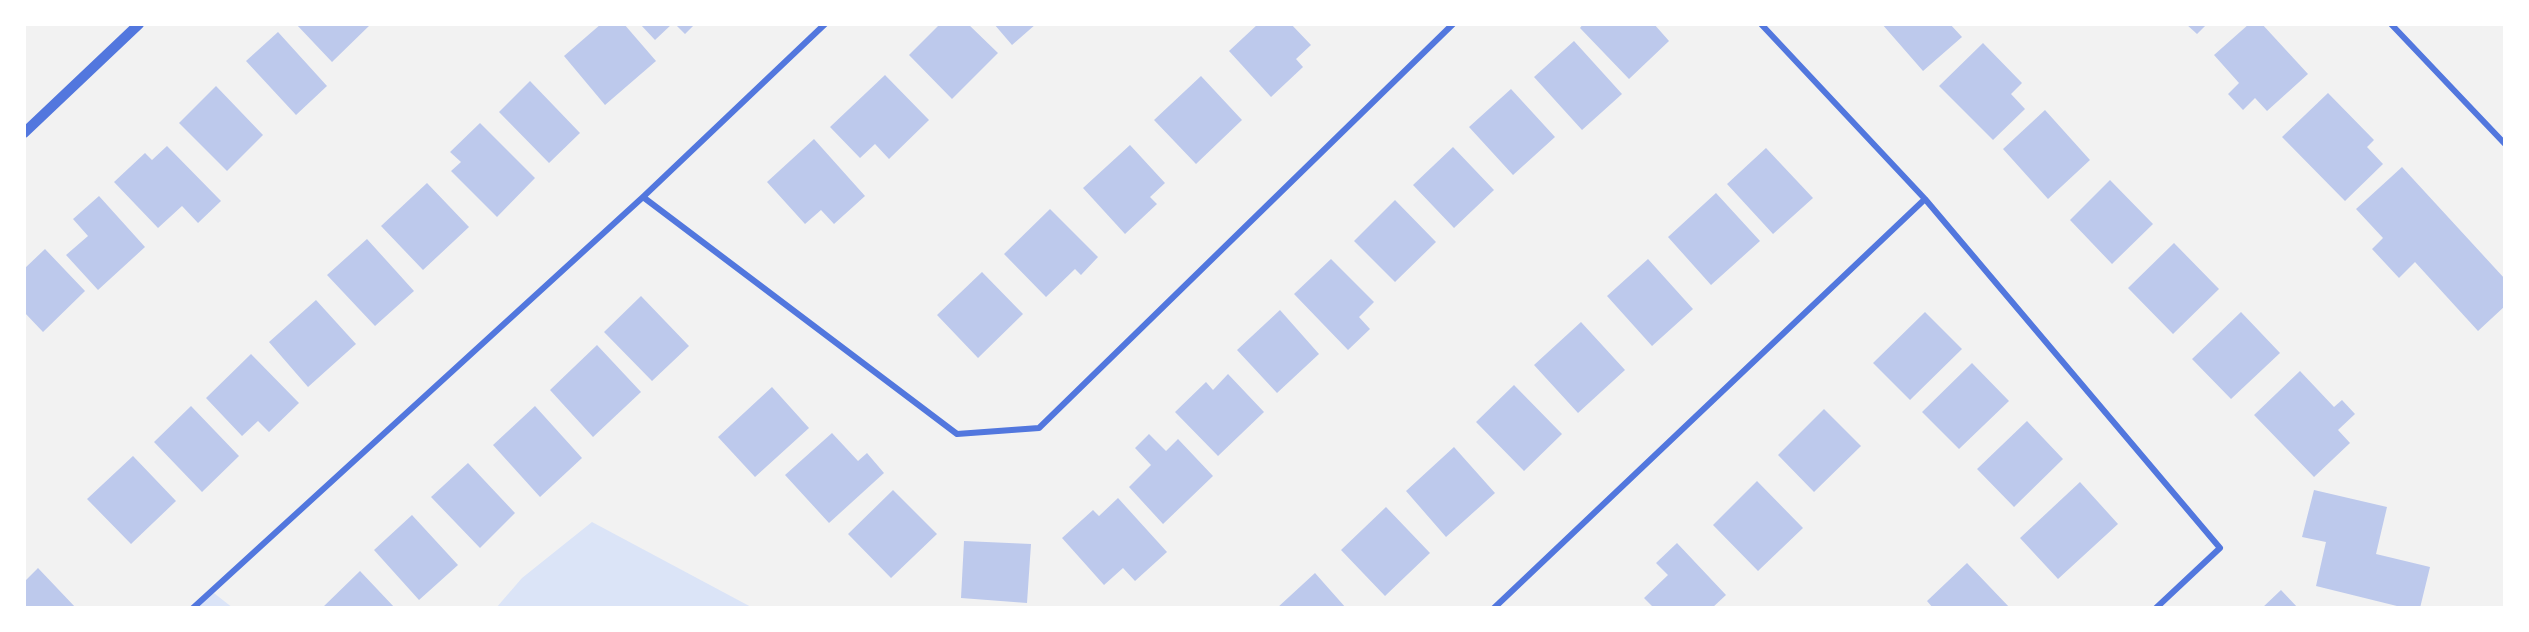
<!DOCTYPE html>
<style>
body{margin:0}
#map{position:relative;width:2529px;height:632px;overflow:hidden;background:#f2f2f2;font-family:Figtree,sans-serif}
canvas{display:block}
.frame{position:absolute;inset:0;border:26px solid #fff;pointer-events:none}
</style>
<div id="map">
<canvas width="2529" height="632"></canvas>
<div class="frame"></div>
</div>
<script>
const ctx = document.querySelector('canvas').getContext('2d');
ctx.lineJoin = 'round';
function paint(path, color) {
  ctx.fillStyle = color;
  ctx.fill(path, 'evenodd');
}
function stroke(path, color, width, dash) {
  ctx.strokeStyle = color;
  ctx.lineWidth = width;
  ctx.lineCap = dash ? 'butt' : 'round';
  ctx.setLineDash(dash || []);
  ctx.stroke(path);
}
const green = new Path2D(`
 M592,522L753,608H496L522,578Z
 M210,590L233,608H193Z`);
const building = new Path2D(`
 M296,24H371L332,62Z
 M601,24H624L656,61L605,105L564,56Z
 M640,24H672L655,40Z
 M675,24H695L685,34Z
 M940,24H968L998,53L952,99L909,55Z
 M994,24H1036L1012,45Z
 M1258,24H1291L1311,45L1296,59L1303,67L1271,97L1229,51Z
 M1583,24H1654L1669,41L1629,79L1580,28Z
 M1882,24H1950L1962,37L1923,71Z
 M2186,24H2207L2197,34Z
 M2249,24H2262L2308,74L2267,111L2255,98L2243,110L2228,94L2239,83L2214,55Z
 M278,32L327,86L296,115L246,61Z
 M1574,41L1622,94L1582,130L1534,77Z
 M1983,43L2022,83L2011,94L2025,109L1993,140L1939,86Z
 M885,75L929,120L889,159L875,144L860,158L830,127Z
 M1201,76L1242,120L1196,164L1154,120Z
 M530,81L580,133L549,163L499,112Z
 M216,86L263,135L227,171L179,123Z
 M1511,89L1555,137L1513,175L1469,127Z
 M2328,93L2374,140L2367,147L2383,164L2345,201L2282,137Z
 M2045,110L2090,160L2048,199L2003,149Z
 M480,123L535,178L497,217L451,171L461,162L450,152Z
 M814,139L865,196L834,224L821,210L805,224L767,182Z
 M1130,145L1165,183L1150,197L1157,204L1125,234L1083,188Z
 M167,146L221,201L198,223L182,206L158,228L114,182L145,153L152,160Z
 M1453,147L1494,190L1454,228L1413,185Z
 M1766,148L1813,198L1773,234L1727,184Z
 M2402,167L2505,279V306L2478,331L2415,262L2399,278L2372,249L2383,238L2356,209Z
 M2110,180L2153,224L2112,264L2070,220Z
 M427,183L469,227L423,270L381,226Z
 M1716,193L1760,241L1711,285L1668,237Z
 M99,196L145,247L98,290L66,255L88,236L73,219Z
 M1395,200L1436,242L1395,282L1354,241Z
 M1050,209L1098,257L1081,275L1075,269L1046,297L1004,254Z
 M367,239L414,291L375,326L327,275Z
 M2174,243L2219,289L2173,334L2128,288Z
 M45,249L85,291L43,332L24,312V269Z
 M1331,259L1374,302L1359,317L1370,329L1348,350L1294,294Z
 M1648,259L1693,309L1652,346L1607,296Z
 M982,272L1023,314L978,358L937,315Z
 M641,296L689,346L652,381L604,332Z
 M316,300L356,344L308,387L269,342Z
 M1280,310L1319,354L1277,393L1237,350Z
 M1925,312L1962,349L1910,400L1873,363Z
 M2241,312L2280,353L2231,399L2192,359Z
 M1581,322L1625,370L1578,413L1534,365Z
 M597,345L641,392L593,437L550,390Z
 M251,354L299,403L269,432L258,421L242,436L206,398Z
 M1972,363L2009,401L1959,449L1922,412Z
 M2300,371L2334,407L2342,400L2355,414L2338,430L2350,443L2314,477L2254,415Z
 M1228,374L1264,412L1218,456L1175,412L1206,382L1213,390Z
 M1514,385L1562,434L1524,471L1476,422Z
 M772,387L809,428L755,477L718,437Z
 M191,406L239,456L202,492L154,442Z
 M535,406L582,458L540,497L493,445Z
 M1824,409L1861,446L1814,492L1778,455Z
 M2027,421L2063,459L2014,507L1977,469Z
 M832,433L858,461L867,453L884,473L829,523L785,475Z
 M1149,434L1166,451L1178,439L1213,476L1163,524L1129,487L1151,465L1135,448Z
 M1454,447L1495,493L1446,537L1406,491Z
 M133,456L176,501L131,544L87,499Z
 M468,463L515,513L480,548L431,497Z
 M1757,481L1803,528L1758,571L1713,525Z
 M2080,482L2118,524L2058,579L2020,538Z
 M893,490L937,534L891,578L848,534Z
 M2314,490L2387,507L2376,554L2430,567L2420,608H2405L2316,586L2326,542L2302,537Z
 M1118,498L1167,552L1135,581L1123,568L1104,585L1062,538L1093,510L1099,516Z
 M1386,507L1430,553L1385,596L1341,550Z
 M412,515L458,565L419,600L374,550Z
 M964,541L1031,544L1027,603L961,598Z
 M1677,543L1726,595L1712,608H1654L1644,598L1668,575L1656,563Z
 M1967,563L2010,608H1933L1927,601Z
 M38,568L76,608H24V582Z
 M360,571L395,608H322Z
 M1315,573L1346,608H1277Z
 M2281,590L2298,608H2262Z`);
const minor = new Path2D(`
 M1761,24L1925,199L2220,548L2156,608
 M2391,24L2505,144
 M643,197L957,434L1039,428L1453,24
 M193,608L643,197L825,24
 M1494,608L1925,199`);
const tertiary = new Path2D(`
 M24,133L139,24`);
paint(green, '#dbe4f7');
paint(building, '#bdc9ec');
stroke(minor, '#5277de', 6);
stroke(tertiary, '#5277de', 10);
</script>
